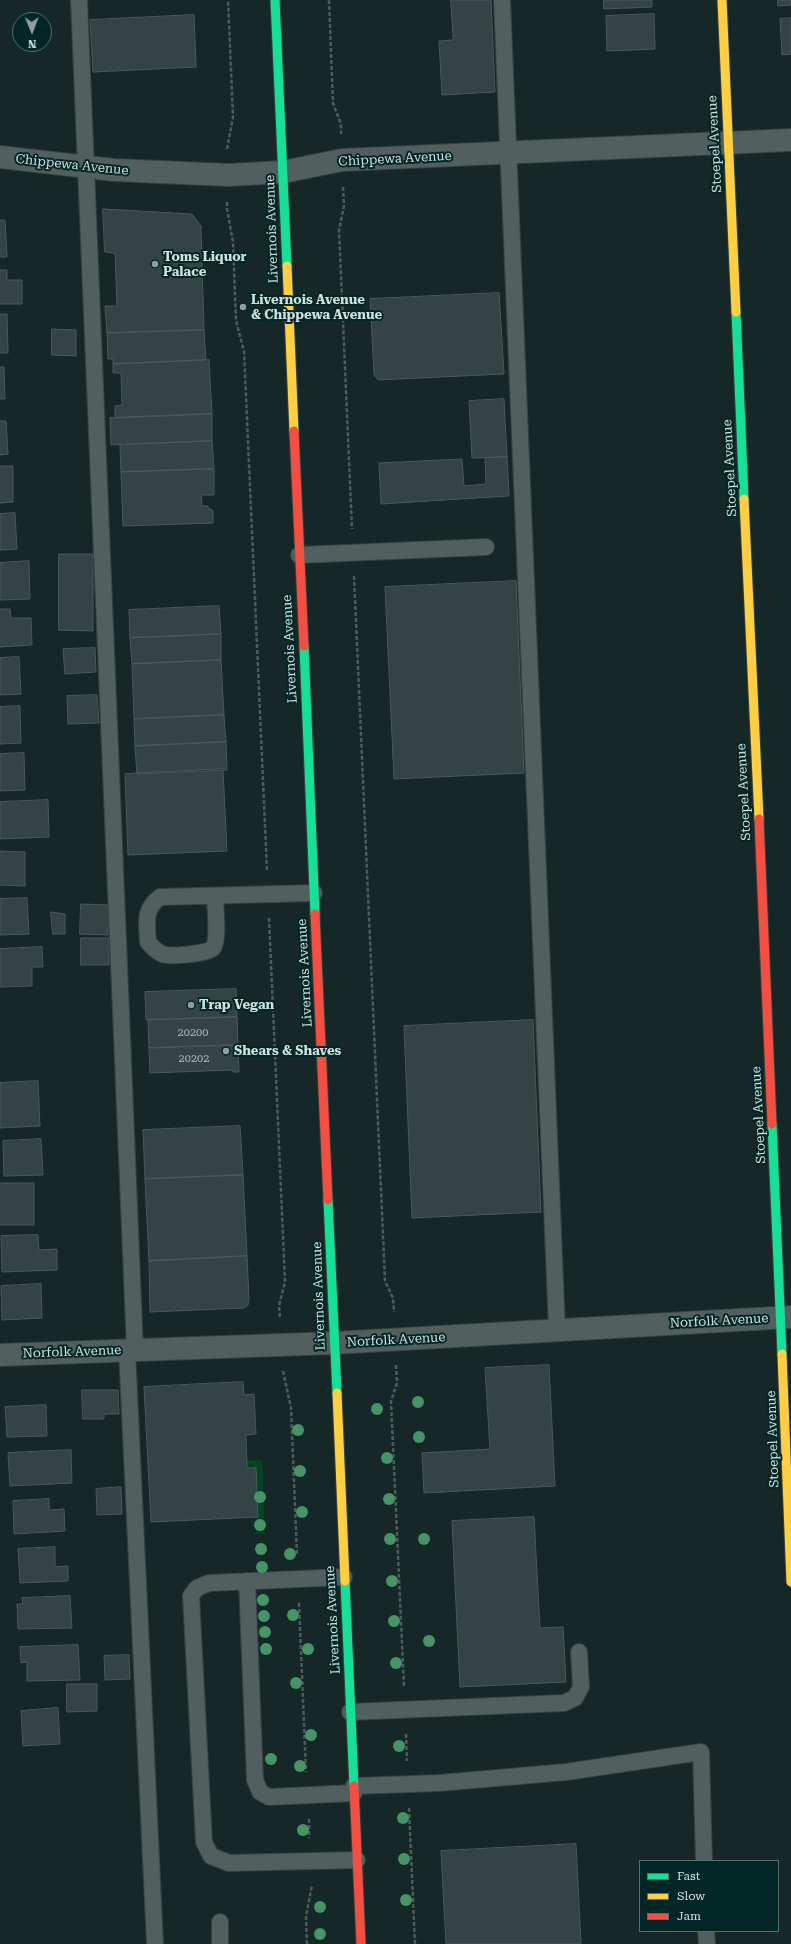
<!DOCTYPE html>
<style>
body{margin:0}
#map{position:relative;width:791px;height:1944px;overflow:hidden;background:#152827;font-family:"Roboto Serif",serif}
canvas{display:block}
.legend{position:absolute;left:639px;top:1860px;width:140px;height:72px;box-sizing:border-box;background:#022625;border:1px solid #54716f;margin:0;padding:5px 7px;list-style:none;font-size:12px;color:#cee1df}
.legend li{display:flex;align-items:center;gap:8px;height:20px}
.legend b{width:20px;border:1px solid #54716f}
.north{position:absolute;left:12px;top:12px;width:40px;height:40px;box-sizing:border-box;background:#022625;border:1px solid #54716f;border-radius:50%;rotate:179deg;font-size:11px;font-weight:700;line-height:16px;text-align:center;color:#cee1df}
.north::after{content:'';display:block;margin:auto;width:14px;height:18px;background:#8da09f;clip-path:polygon(50% 0,100% 100%,50% 72%,0 100%)}
</style>
<div id="map">
<canvas width="791" height="1944"></canvas>
<ul class="legend">
<li><b style="height:5px;background:#16e098"></b>Fast</li>
<li><b style="height:5px;background:#ffcf43"></b>Slow</li>
<li><b style="height:5px;background:#f24e42"></b>Jam</li>
</ul>
<div class="north">N</div>
</div>
<script>
const ctx = document.querySelector('canvas').getContext('2d');
ctx.lineJoin = 'round';
function paint(path, color) {
  ctx.fillStyle = color;
  ctx.fill(path, 'evenodd');
}
function stroke(path, color, width, dash) {
  ctx.strokeStyle = color;
  ctx.lineWidth = width;
  ctx.lineCap = dash ? 'butt' : 'round';
  ctx.setLineDash(dash || []);
  ctx.stroke(path);
}
function label(font, color, halo, rows, align = 'center') {
  ctx.font = font + ' "Roboto Serif",serif';
  ctx.lineWidth = 4;
  ctx.setLineDash([]);
  ctx.textBaseline = 'middle';
  ctx.strokeStyle = halo;
  ctx.fillStyle = color;
  for (const [text, x, y, turn = 0] of rows) {
    ctx.save();
    ctx.translate(x, y);
    ctx.rotate((+turn || 0) * Math.PI / 180);
    ctx.textAlign = isNaN(turn) ? turn : align;
    if (halo) ctx.strokeText(text, 0, 0);
    ctx.fillText(text, 0, 0);
    ctx.restore();
  }
}
const green = new Path2D(`
 M262,1460L265,1534H256V1468H247V1461Z`);
const building = new Path2D(`
 M451,0H491L495,92L442,95L439,41L453,40Z
 M604,0H652V7L604,9Z
 M778,0H791V5L778,6Z
 M654,14L655,49L607,51L606,16Z
 M194,15L196,67L93,72L90,20Z
 M791,18V54L782,55L780,19Z
 M103,209L192,214L201,226L204,330L107,333L105,306H117L115,253L105,252Z
 M0,220H5L7,257H0Z
 M0,270H7V280H22V304H0Z
 M499,293L504,374L378,380L374,374L370,299Z
 M0,314H7L8,353H0Z
 M52,329L76,330V356L52,355Z
 M204,330L206,360L113,364V359H108L107,333Z
 M209,360L212,414L115,418V406L122,405L121,373H113V364Z
 M0,367H4L5,399H0Z
 M504,399L507,457L472,458L469,401Z
 M212,414V441L111,445L110,418Z
 M0,421H6L8,454L0,455Z
 M212,441L214,469L121,472L120,445Z
 M507,457L509,496L381,504L379,463L462,459L464,486L486,484L485,458Z
 M0,466H13V502L0,503Z
 M214,469V495H201L202,506H208V509H211L213,511V523L123,526L121,472Z
 M15,513L17,549L0,550V514Z
 M59,554H93V631L59,630Z
 M29,561L30,599L0,600V563Z
 M516,581L524,773L394,779L385,587Z
 M219,606L221,634L130,638L129,610Z
 M0,609H10L11,618H31L32,645L0,647Z
 M221,634V660L132,664L130,638Z
 M95,648L96,672L65,674L63,649Z
 M19,657L21,694L0,695V658Z
 M221,660L224,715L134,719L132,664Z
 M97,695L99,723L68,724L67,696Z
 M20,706L21,743L0,744V707Z
 M224,715L226,742L135,746L134,719Z
 M226,742L227,770L137,774L135,746Z
 M24,753L25,790L0,791V754Z
 M223,769L227,851L128,855L125,774Z
 M48,800L49,837L0,839V802Z
 M0,851L25,852V886L0,885Z
 M27,898L29,934L0,935V899Z
 M81,904L109,905L108,935L80,934Z
 M51,912L65,914V934H53Z
 M81,938H109V965H81Z
 M42,947L43,967H32V986L0,987V949Z
 M236,989L237,1017L146,1020L145,992Z
 M237,1017L238,1045L149,1048L148,1020Z
 M533,1020L541,1212L412,1218L404,1026Z
 M238,1045L239,1072H233L232,1070L150,1073L149,1048Z
 M38,1081L40,1126L0,1128V1083Z
 M240,1126L243,1175L145,1179L143,1130Z
 M41,1139L43,1175L4,1176L3,1141Z
 M243,1175L247,1256L149,1261L145,1179Z
 M0,1183H34V1225H0Z
 M38,1235L39,1250L57,1249V1270L2,1272L1,1236Z
 M247,1256L249,1298L248,1305L244,1308L150,1312L149,1261Z
 M41,1284L42,1318L2,1320L1,1286Z
 M549,1365L555,1486L424,1493L422,1453L490,1449L485,1368Z
 M243,1382L244,1395L254,1394L256,1434L246,1435L247,1468H256L258,1517L151,1522L144,1387Z
 M82,1390H118L119,1414H104V1419H83Z
 M46,1405L47,1436L7,1437L5,1407Z
 M71,1450L72,1483L10,1486L8,1453Z
 M121,1487L122,1514L97,1515L96,1489Z
 M49,1499V1510L64,1509L65,1531L14,1534L13,1501Z
 M534,1517L540,1628L563,1627L566,1682L460,1687L452,1521Z
 M55,1547V1567L68,1566V1581L20,1583L18,1549Z
 M70,1596L72,1628L18,1629L17,1604H23L22,1598Z
 M78,1645L80,1680L27,1681V1662L21,1663L20,1647Z
 M129,1655L130,1679L105,1680L104,1656Z
 M67,1684H97V1711L67,1712Z
 M58,1708L60,1744L23,1746L21,1711Z
 M576,1844L581,1944H446L441,1851Z`);
const path = new Path2D(`
 M329,0L333,103L341,124V134
 M227,149L233,117L228,0
 M343,187L344,206L339,230L352,529
 M227,202V209L233,242L236,321L244,351L267,871
 M354,576L385,1281L393,1298L394,1312
 M269,918L285,1282L279,1306L280,1318
 M396,1365L397,1383L391,1401L404,1687
 M283,1371L291,1408L297,1556
 M299,1603L306,1772
 M406,1734L407,1761
 M409,1808L415,1944
 M309,1819V1838
 M307,1944L306,1916L312,1885`);
const lane = new Path2D(`
 M79,0L135,1350
 M502,0L557,1329
 M299,555L486,547
 M215,896C215,907 219,940 213,948C208,954 170,957 162,954C156,951 152,947 148,942C147,923 143,910 160,897L314,893
 M127,1350L155,1944
 M344,1577L209,1583L197,1588L191,1596L204,1842L211,1856L229,1863L357,1860
 M247,1581L255,1780L260,1792L269,1797L354,1793
 M350,1712L564,1703L575,1698L581,1687L579,1652
 M354,1786L439,1783L566,1772L701,1752L704,1861
 M706,1931L707,1944
 M220,1944V1922`);
const street = new Path2D(`
 M0,157L114,170L229,175L283,172L342,160L791,140
 M0,1355L334,1343L791,1317`);
const fast = new Path2D(`
 M275,0L287,266
 M736,312L744,499
 M304,646L315,914
 M772,1124L782,1354
 M328,1200L337,1393
 M345,1581L354,1786`);
const slow = new Path2D(`
 M722,0L736,312
 M287,266L294,431
 M744,499L759,819
 M782,1354L791,1582
 M337,1393L345,1581`);
const jam = new Path2D(`
 M294,431L304,646
 M759,819L772,1124
 M315,914L328,1200
 M354,1786L361,1944`);
const trees = [
 [418,1402],
 [377,1409],
 [298,1430],
 [419,1437],
 [387,1458],
 [300,1471],
 [260,1497],
 [389,1499],
 [302,1512],
 [260,1525],
 [390,1539],
 [424,1539],
 [261,1549],
 [290,1554],
 [262,1567],
 [392,1581],
 [263,1600],
 [293,1615],
 [264,1616],
 [394,1621],
 [265,1632],
 [429,1641],
 [266,1649],
 [308,1649],
 [396,1663],
 [296,1683],
 [311,1735],
 [399,1746],
 [271,1759],
 [300,1766],
 [403,1818],
 [303,1830],
 [404,1859],
 [406,1900],
 [320,1907],
 [320,1934]
];
const markers = [
 [155,264,4,"#8da09f"],
 [243,307,4,"#8da09f"],
 [191,1005,4,"#8da09f"],
 [226,1051,4,"#8da09f"]
];
const numberNames = [
 ["20200",193,1033],
 ["20202",194,1059]
];
const streetNames = [
 ["Stoepel Avenue",715,144,-93],
 ["Chippewa Avenue",395,159,-3],
 ["Chippewa Avenue",72,165,6],
 ["Livernois Avenue",272,229,-92],
 ["Stoepel Avenue",730,468,-93],
 ["Livernois Avenue",290,649,-93],
 ["Stoepel Avenue",744,792,-93],
 ["Livernois Avenue",305,973,-93],
 ["Stoepel Avenue",759,1115,-93],
 ["Livernois Avenue",319,1296,-92],
 ["Norfolk Avenue",719,1321,-3],
 ["Norfolk Avenue",396,1340,-3],
 ["Norfolk Avenue",72,1352,-2],
 ["Stoepel Avenue",773,1439,-92],
 ["Livernois Avenue",333,1620,-93]
];
const poiNames = [
 ["Toms Liquor",163,257],
 ["Palace",163,272],
 ["Livernois Avenue",251,300],
 ["& Chippewa Avenue",251,315],
 ["Trap Vegan",199,1005],
 ["Shears & Shaves",234,1051]
];
paint(green, '#044324');
paint(building, '#344344');
stroke(building, '#4a595a', 1);
stroke(lane, '#344341', 18);
stroke(street, '#344341', 24);
stroke(fast, '#344341', 11);
stroke(slow, '#344341', 11);
stroke(jam, '#344341', 11);
stroke(path, '#505c5c', 2.5, [4, 2]);
stroke(lane, '#515f5e', 16);
stroke(street, '#515f5e', 22);
stroke(fast, '#16e098', 9);
stroke(slow, '#ffcf43', 9);
stroke(jam, '#f24e42', 9);
ctx.fillStyle = '#469467';
for (const [x, y] of trees) {
  ctx.beginPath();
  ctx.arc(x, y, 6, 0, 2 * Math.PI);
  ctx.fill();
}
for (const [x, y, r, color] of markers) {
  const dot = new Path2D();
  dot.arc(x, y, r, 0, 2 * Math.PI);
  ctx.fillStyle = color;
  ctx.fill(dot);
  stroke(dot, '#022625', 1.5);
}
label('11px', '#a8bab8', null, numberNames);
label('13px', '#cee1df', '#022625', streetNames);
label('bold 13px', '#cee1df', '#022625', poiNames, 'left');
</script>
